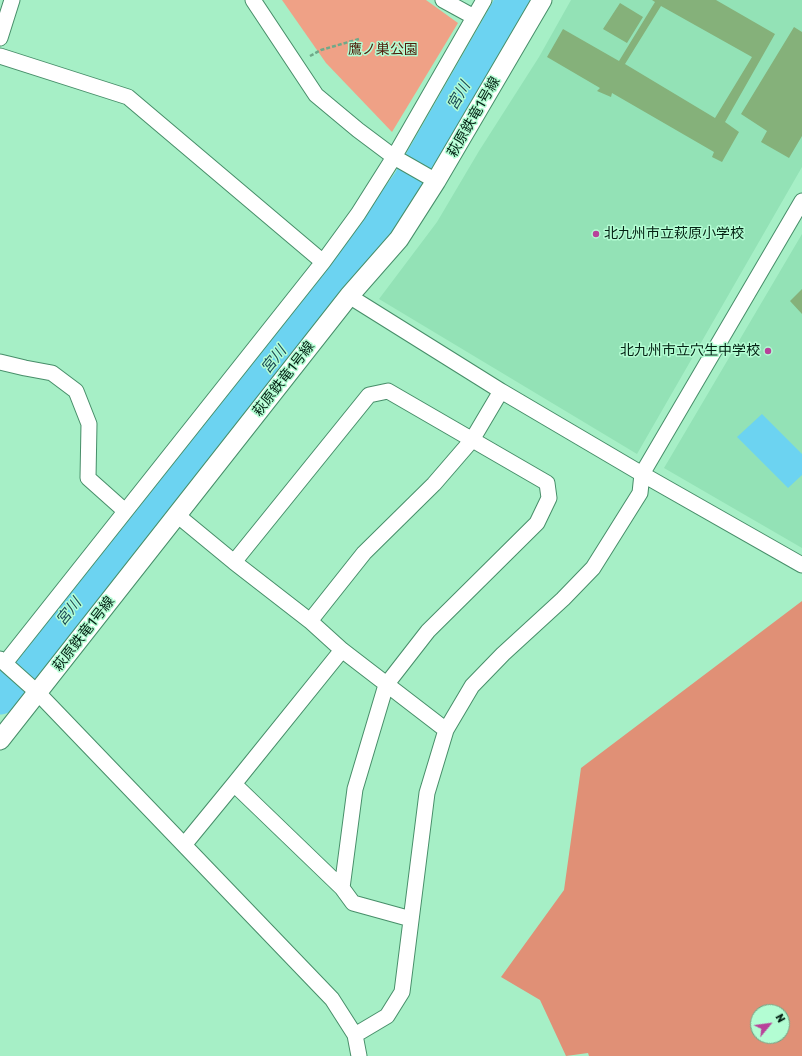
<!DOCTYPE html>
<meta charset="utf-8">
<style>
body{margin:0}
#map{position:relative;width:802px;height:1056px;overflow:hidden;background:#a6efc6;font-family:Rubik,sans-serif}
canvas{display:block}
.north{position:absolute;left:750px;top:1004px;width:40px;height:40px;box-sizing:border-box;background:#b3fdd3;border:1px solid #6da586;border-radius:50%;rotate:61deg;font-size:11px;font-weight:700;line-height:16px;text-align:center;color:#032113}
.north::after{content:'';display:block;margin:auto;width:14px;height:18px;background:#b8429a;clip-path:polygon(50% 0,100% 100%,50% 72%,0 100%)}
</style>
<div id="map">
<canvas width="802" height="1056"></canvas>
<div class="north">N</div>
</div>
<script>
const ctx = document.querySelector('canvas').getContext('2d');
ctx.lineJoin = 'round';
function paint(path, color) {
  ctx.fillStyle = color;
  ctx.fill(path, 'evenodd');
}
function stroke(path, color, width, dash) {
  ctx.strokeStyle = color;
  ctx.lineWidth = width;
  ctx.lineCap = dash ? 'butt' : 'round';
  ctx.setLineDash(dash || []);
  ctx.stroke(path);
}
function label(font, color, halo, rows, align = 'center') {
  ctx.font = font + ' Rubik,"Noto Sans JP",sans-serif';
  ctx.lineWidth = 3;
  ctx.setLineDash([]);
  ctx.textBaseline = 'middle';
  ctx.strokeStyle = halo;
  ctx.fillStyle = color;
  for (const [text, x, y, turn = 0] of rows) {
    ctx.save();
    ctx.translate(x, y);
    ctx.rotate((+turn || 0) * Math.PI / 180);
    ctx.textAlign = isNaN(turn) ? turn : align;
    if (halo) ctx.strokeText(text, 0, 0);
    ctx.fillText(text, 0, 0);
    ctx.restore();
  }
}
const built = new Path2D(`
 M571,0H802V167L637,454L379,299L437,222L479,151L539,57Z
 M802,234V548L664,468Z`);
const green = new Path2D(`
 M282,0H426L458,23L392,132L326,63Z`);
const forest = new Path2D(`
 M802,601V1056H589L588,1053L566,1056L540,1000L501,977L564,890L581,768ZM758,1012H782V1036H758Z`);
const water = new Path2D(`
 M762,414L802,454V475L788,488L737,437Z`);
const river = new Path2D(`
 M0,697L350,266L410,182L514,0`);
const building = new Path2D(`
 M652,0H716L775,34L725,122L739,132L722,162L712,157L714,152L612,93L611,97L597,91L600,88L547,57L563,29L619,61L655,2ZM661,6L752,57L715,118L625,64Z
 M620,3L643,17L627,43L603,29Z
 M794,27L802,32V136L789,158L761,142L767,131L741,114Z
 M802,289V314L790,301Z`);
const path = new Path2D(`
 M310,56L321,50L359,39`);
const minor = new Path2D(`
 M253,0L316,95L358,130L394,157L436,181
 M443,0L474,17
 M0,38L12,0
 M0,56L128,97L323,262
 M349,296L501,391L642,474L802,565
 M0,362L25,368L52,373L76,391L89,424L88,478L125,511
 M177,515L234,562L310,621L342,650L446,730
 M234,562L369,395L388,391L547,483L549,498L537,523L428,631L386,685L355,789L342,888L234,784
 M310,621L364,553L434,484L472,440L501,391
 M0,659L38,693L332,999L355,1035L359,1056
 M5,663L323,262L358,214L394,157L484,0
 M184,845L234,784L342,650
 M342,888L353,903L411,919
 M355,1035L387,1016L402,992L427,793L446,730L472,686L503,654L563,599L593,568L640,493L642,474L802,201`);
const tertiary = new Path2D(`
 M0,740L349,296L399,239L436,181L542,0`);
const markers = [
 [596,234,4,"#b8429a"],
 [768,351,4,"#b8429a"]
];
const parkNames = [
 ["鷹ノ巣公園",383,50]
];
const streetNames = [
 ["萩原鉄竜1号線",474,117,-60],
 ["萩原鉄竜1号線",284,379,-52],
 ["萩原鉄竜1号線",84,634,-52]
];
const poiNames = [
 ["北九州市立萩原小学校",604,234],
 ["北九州市立穴生中学校",760,351,"right"]
];
const waterNames = [
 ["宮川",459,96,-60],
 ["宮川",274,360,-51],
 ["宮川",69,612,-51]
];
paint(built, '#93e2b6');
paint(green, '#efa186');
paint(forest, '#e09076');
paint(water, '#6cd3f1');
stroke(river, '#6cd3f1', 35);
paint(building, '#85b17a');
stroke(minor, '#478e69', 17);
stroke(tertiary, '#478e69', 21);
stroke(path, '#6fa989', 2.5, [4, 2]);
stroke(minor, '#fff', 15);
stroke(tertiary, '#fff', 19);
for (const [x, y, r, color] of markers) {
  const dot = new Path2D();
  dot.arc(x, y, r, 0, 2 * Math.PI);
  ctx.fillStyle = color;
  ctx.fill(dot);
  stroke(dot, '#b3fdd3', 1.5);
}
label('14px', '#4e1c0a', '#b3fdd3', parkNames);
label('14px', '#032113', '#b3fdd3', streetNames);
label('14px', '#032113', '#b3fdd3', poiNames, 'left');
label('italic 15px', '#1d4b57', '#b3fdd3', waterNames);
</script>
